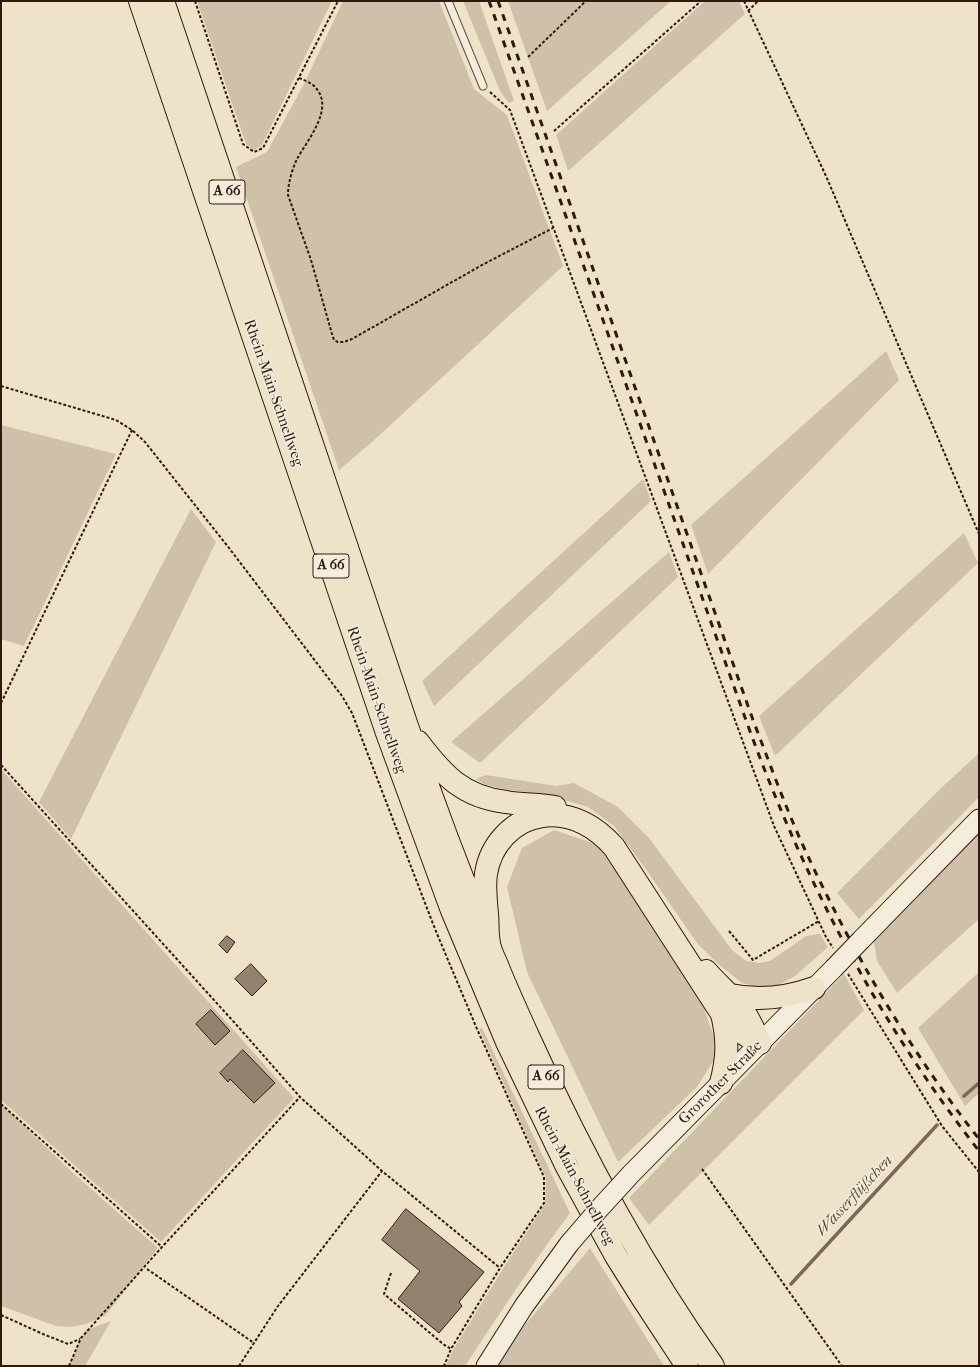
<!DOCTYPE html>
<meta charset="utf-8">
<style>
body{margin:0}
#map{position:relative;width:980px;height:1367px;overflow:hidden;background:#eee3c9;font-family:"IM FELL French Canon",serif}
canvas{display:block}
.frame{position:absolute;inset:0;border:2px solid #30180f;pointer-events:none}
</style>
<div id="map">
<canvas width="980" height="1367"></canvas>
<div class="frame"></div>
</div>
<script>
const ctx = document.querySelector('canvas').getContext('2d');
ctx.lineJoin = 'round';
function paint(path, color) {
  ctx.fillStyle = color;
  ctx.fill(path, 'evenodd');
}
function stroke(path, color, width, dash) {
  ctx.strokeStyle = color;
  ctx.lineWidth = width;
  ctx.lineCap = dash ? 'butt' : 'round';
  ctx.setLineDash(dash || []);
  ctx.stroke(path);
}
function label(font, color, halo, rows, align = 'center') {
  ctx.font = font + ' "IM FELL French Canon",serif';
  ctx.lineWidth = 3;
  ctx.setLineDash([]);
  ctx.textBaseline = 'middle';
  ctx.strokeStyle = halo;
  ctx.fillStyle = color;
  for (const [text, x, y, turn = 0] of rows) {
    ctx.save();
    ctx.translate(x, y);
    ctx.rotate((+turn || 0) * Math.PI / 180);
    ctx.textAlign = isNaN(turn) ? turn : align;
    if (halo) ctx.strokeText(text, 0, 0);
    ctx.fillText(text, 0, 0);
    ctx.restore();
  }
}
const green = new Path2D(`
 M197,1H332L262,145L254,150L246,144Z
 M343,1H439L474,89L507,115L563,266L372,442L339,470L236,167L267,152L305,82Z
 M463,1H479L514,101L509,103L500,91Z
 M508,1H671L547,111Z
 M705,1H739L745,14L568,171L556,135Z
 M886,351L899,380L708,574L691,525Z
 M1,425L116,454L24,646L1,639Z
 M643,479L651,501L434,706L422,681Z
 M191,509L216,542L71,839L39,802Z
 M964,533L978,563L775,756L759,716Z
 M669,552L678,577L480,763L451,742Z
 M979,753V797L859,919L837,893L940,789Z
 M1,769L294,1098L161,1242L1,1100Z
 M486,775L556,786L574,783L618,807L649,838L732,950L746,961L759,963L770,961L806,936L820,934L828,947L795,976L775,987H758L742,983L718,964L697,943L645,868L614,826L588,807L548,795L502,789L484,784L476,779Z
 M979,828V919L897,993L877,961L873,935Z
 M554,830L602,846L702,1002L719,1052L697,1087L618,1162L527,972L507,887L522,848Z
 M979,972V1093L965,1106L918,1028Z
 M844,974L864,1010L649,1225L629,1198Z
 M482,1028L570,1213C533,1263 499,1314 465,1366H446L453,1350L504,1267L545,1204L546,1178L479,1029Z
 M1,1104L72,1172L158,1248L106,1315L86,1324L71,1327L56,1326L1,1306Z
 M590,1248L664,1366H498L514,1338Z
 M111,1321L85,1366H69L86,1330Z`);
const stream = new Path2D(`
 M964,1096L979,1083
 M791,1284L937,1125`);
const building = new Path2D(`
 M227,936L235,942L227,953L219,945Z
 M251,964L267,981L252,996L235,979Z
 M211,1010L230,1031L215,1045L196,1024Z
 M243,1050L275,1083L254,1103L230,1079L228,1082L220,1073Z
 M406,1209L484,1272L459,1302L462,1306L439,1333L398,1299L420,1271L382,1240Z`);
const path = new Path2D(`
 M195,1L243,144L254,152L263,148L338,1
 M744,1L826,176L979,534
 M748,11L758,1
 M528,57L586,1
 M299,78C304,80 309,82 313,85C337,106 308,139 297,159C292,170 288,183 288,195L311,260L332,334L334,340L338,342H344L352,339L482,265L553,228
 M490,92L510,110L774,826L826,937L833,948
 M554,131L701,1
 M1,386L116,420L132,430L145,442L229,548L342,696L352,713L435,929L477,1029L544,1177V1203L500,1268L451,1349L444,1366
 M1,703L132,430
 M1,765L242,1031L300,1097L382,1171L500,1268
 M729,931L753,960L819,921
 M848,974L942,1126L979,1172
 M1,1104L162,1247
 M702,1169L842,1366
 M147,1269L254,1343
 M391,1273L384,1294L443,1344L451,1349
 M1,1315L43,1334L68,1344L80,1339
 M69,1366L81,1338L162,1247L300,1097
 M239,1366L278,1306L382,1171`);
const lane = new Path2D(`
 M448,1L483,86`);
const secondary = new Path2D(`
 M861,940L979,819
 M631,1174L834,968
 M486,1366L524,1306L569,1244`);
const highway = new Path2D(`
 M140,1L387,733L451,908L507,1042L567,1167L616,1256L643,1299L687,1366
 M163,1L407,726C432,800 459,872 489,944
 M418,742C443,775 463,797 506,802C522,805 539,804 555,807
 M706,971C718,985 733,997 744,1012C751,1022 755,1033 760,1043
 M730,995C759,1001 786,998 814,988
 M721,1083C728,1057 728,1039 722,1014
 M713,1366C640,1263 580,1151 528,1036C518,1014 508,992 499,970C496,961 490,952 489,943C487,934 488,924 487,914C486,901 484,887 486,874C490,846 512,820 542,816C572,812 595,826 614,847L722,1014C734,1028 744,1035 760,1043`);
const rail = new Path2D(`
 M489,1L747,723C803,878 877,1020 979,1151
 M498,1L753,720C770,764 786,809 806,852C853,953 910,1051 979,1139`);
const secondaryBridge = new Path2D(`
 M834,968L861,940
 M569,1244L599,1209L631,1174`);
const shields = [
 [227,192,36],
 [331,566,36],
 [546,1077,36]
];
const shieldNames = [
 ["A 66",227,192],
 ["A 66",331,566],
 ["A 66",546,1077]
];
const streetNames = [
 ["Rhein-Main-Schnellweg",273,393,71],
 ["Rhein-Main-Schnellweg",376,700,71],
 ["Grorother Straße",721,1083,-45],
 ["Rhein-Main-Schnellweg",574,1176,62]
];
const waterNames = [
 ["Wasserflüßchen",855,1196,-47]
];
paint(green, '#cec0a9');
stroke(stream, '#7b6859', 3.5);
paint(building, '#938270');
stroke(building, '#30180f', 1);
stroke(lane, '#604b3e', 9);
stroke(secondary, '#30180f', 21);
stroke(highway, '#30180f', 24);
stroke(path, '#30180f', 2, [3, 2]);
stroke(lane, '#f4eddc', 7);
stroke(secondary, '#f4eddc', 19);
stroke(highway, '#eee3c9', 22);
stroke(rail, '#30180f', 3, [7, 7]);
stroke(secondaryBridge, '#30180f', 21, []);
stroke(secondaryBridge, '#f4eddc', 19);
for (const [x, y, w] of shields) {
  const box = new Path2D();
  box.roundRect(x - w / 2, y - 12, w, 24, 3);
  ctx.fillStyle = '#f4eddc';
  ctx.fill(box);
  stroke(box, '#30180f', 1);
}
label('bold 14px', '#30180f', null, shieldNames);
label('15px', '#30180f', '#f4eddc', streetNames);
label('italic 16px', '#624e40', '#f4eddc', waterNames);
</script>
